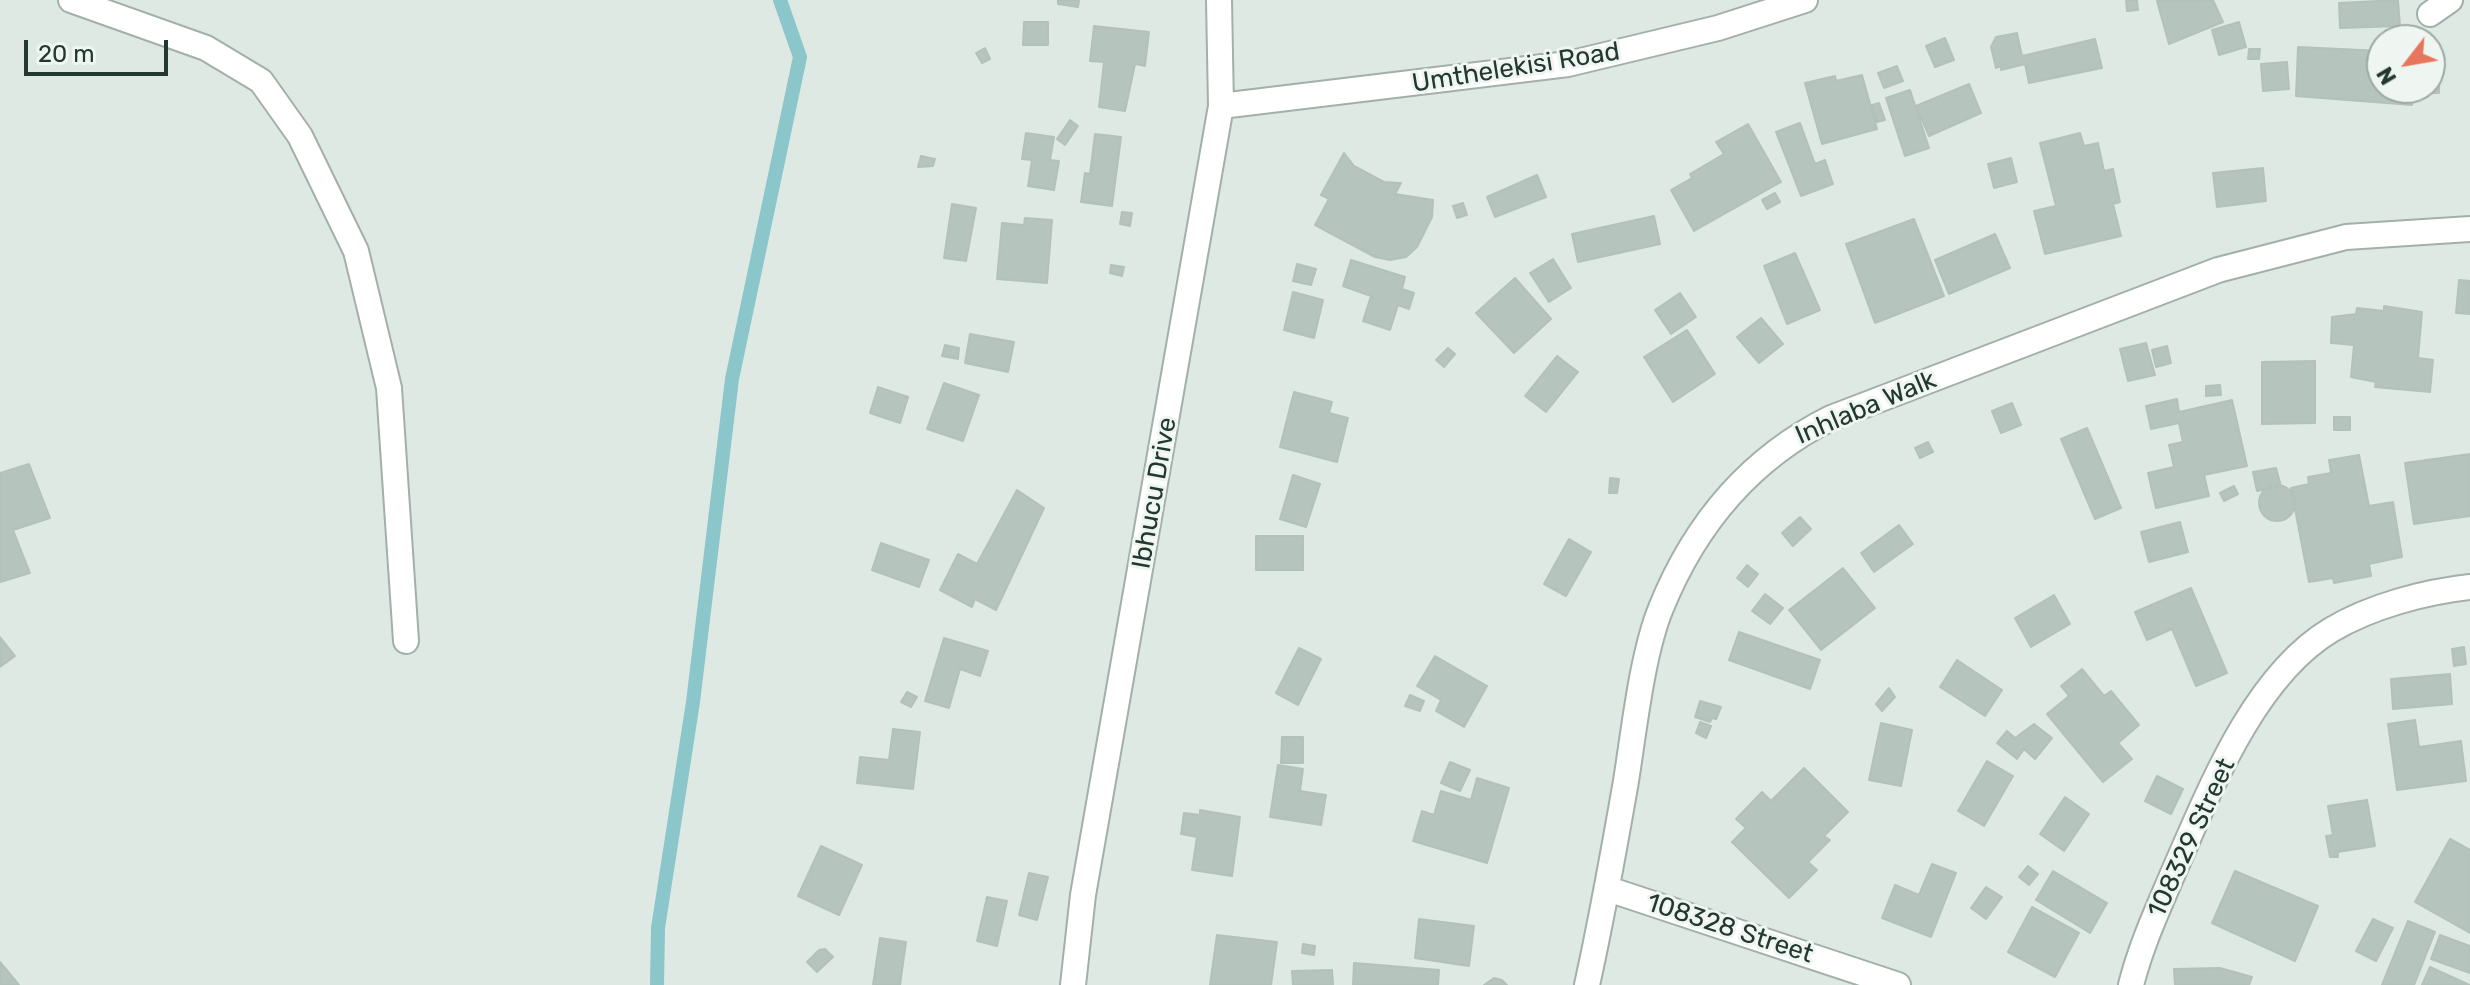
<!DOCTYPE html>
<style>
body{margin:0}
#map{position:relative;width:2470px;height:985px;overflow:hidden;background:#dfe9e4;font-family:Rubik,sans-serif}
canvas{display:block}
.north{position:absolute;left:2366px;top:24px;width:80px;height:80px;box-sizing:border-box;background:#eff6f2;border:2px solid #9daaa4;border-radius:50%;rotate:239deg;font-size:22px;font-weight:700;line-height:32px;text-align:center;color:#223830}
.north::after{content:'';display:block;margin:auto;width:28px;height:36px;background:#e8765f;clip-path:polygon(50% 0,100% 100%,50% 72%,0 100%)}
.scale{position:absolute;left:24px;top:40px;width:144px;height:36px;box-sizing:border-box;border:4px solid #223830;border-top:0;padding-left:10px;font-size:24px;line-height:28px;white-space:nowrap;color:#223830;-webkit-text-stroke:6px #eff6f2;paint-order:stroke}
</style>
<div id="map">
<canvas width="2470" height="985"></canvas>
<div class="north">N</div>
<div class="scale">20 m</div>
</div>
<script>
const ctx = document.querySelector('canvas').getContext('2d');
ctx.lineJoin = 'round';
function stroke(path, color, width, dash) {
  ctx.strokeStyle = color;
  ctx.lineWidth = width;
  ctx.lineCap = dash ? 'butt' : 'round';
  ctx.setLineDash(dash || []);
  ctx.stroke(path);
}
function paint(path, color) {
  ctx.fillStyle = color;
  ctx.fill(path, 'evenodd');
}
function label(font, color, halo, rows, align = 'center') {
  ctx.font = font + ' Rubik,sans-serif';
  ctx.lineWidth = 6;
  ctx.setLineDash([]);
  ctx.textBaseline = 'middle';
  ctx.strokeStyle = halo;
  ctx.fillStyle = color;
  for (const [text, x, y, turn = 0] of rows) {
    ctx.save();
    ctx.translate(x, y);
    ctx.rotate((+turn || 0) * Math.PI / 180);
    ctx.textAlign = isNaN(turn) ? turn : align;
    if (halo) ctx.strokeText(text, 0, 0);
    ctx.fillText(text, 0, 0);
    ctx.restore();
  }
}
const stream = new Path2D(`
 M657,985L658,928L693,702L732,379L800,57L780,0`);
const building = new Path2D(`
 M1058,0H1079L1078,7L1058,4Z
 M2126,0H2137L2138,10L2127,11Z
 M2213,0L2223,22L2169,44L2157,1Z
 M2398,0L2400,26L2340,28L2339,3Z
 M1024,22H1048V45H1023Z
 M2239,22L2246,47L2219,55L2212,30Z
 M1094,26L1149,32L1145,66L1135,64L1125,111L1099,107L1104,62L1090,61Z
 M2017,33L2022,56L2095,39L2102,68L2029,83L2025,64L2001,70V66L1996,68L1991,47L1996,37Z
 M1945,38L1954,60L1935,67L1926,46Z
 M2298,47L2382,51V88H2430V63H2440L2439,93H2412V105L2296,96Z
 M985,48L990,59L982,63L976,53Z
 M2249,49H2260L2259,59H2248Z
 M2287,62L2289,89L2263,91L2261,64Z
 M1897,66L1903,81L1884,88L1878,73Z
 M1862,75L1877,129L1822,144L1805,83L1835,76L1836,81Z
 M1969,84L1981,113L1929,136L1916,106Z
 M1910,90L1929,148L1905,156L1886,98Z
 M1879,103L1885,120L1877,122L1872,105Z
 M1070,120L1078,126L1065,145L1057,139Z
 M1800,123L1815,164L1825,160L1833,184L1801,196L1776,132Z
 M1748,124L1781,182L1694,231L1671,190L1692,178L1690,174L1724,154L1716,142Z
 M1026,133L1054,137L1050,160L1059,161L1054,190L1028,186L1032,160L1022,159Z
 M2080,133L2084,146L2098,143L2104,171L2113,169L2120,202L2113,204L2121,236L2045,254L2034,211L2056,206L2040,143Z
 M1095,134L1121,137L1112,206L1081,202L1085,173L1090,174Z
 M1344,153L1354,166L1384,182L1401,183L1395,194L1433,200L1432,217L1417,247L1406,257L1390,260L1375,257L1315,225L1329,199L1321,195Z
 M921,156L935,159L933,166L918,167Z
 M2011,158L2017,182L1994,188L1988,164Z
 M2263,168L2266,201L2217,207L2213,173Z
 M1537,175L1546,197L1495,217L1487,197Z
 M1775,193L1780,202L1767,209L1762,200Z
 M1463,203L1467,215L1457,218L1453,206Z
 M952,204L976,208L966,261L944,258Z
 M1122,212L1132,213L1130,226L1120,224Z
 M1654,216L1660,244L1578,262L1572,234Z
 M1025,218L1052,220L1047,283L997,279L1002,223L1024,225Z
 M1914,219L1944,296L1875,323L1846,244Z
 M1995,234L2010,268L1949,294L1935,260Z
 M1795,253L1820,310L1787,324L1764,266Z
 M1553,259L1571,288L1549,302L1530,273Z
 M1351,260L1405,277L1402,289L1414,293L1409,309L1398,305L1390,330L1363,321L1371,296L1343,286Z
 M1297,264L1316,269L1311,285L1293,281Z
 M1111,265L1124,267L1122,276L1110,273Z
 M1515,278L1551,319L1514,353L1476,313Z
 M2459,280L2470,281V314L2456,313Z
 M1293,292L1323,300L1314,338L1284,330Z
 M1680,293L1696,317L1671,334L1655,310Z
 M2384,306L2422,312L2418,358L2433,360L2430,392L2375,387L2376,382L2351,377L2354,345L2331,343L2332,317L2356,314L2357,308L2384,311Z
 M1761,318L1783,344L1759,363L1737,337Z
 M1687,330L1715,374L1673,402L1644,357Z
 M970,334L1014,342L1008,372L965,363Z
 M2146,343L2155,375L2128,381L2120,349Z
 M945,345L959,348L958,359L942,356Z
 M2167,346L2171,363L2156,367L2152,350Z
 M1448,348L1455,354L1444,367L1436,360Z
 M1557,356L1578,372L1546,412L1525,396Z
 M2315,361V423L2262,424V362Z
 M944,383L979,395L963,441L927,429Z
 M2220,385L2221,395L2206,396V386Z
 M878,387L908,397L900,423L870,413Z
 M1294,392L1332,402L1329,413L1348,418L1337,462L1280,447Z
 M2177,399L2179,412L2232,400L2247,466L2204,475L2209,496L2156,508L2148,473L2174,467L2169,445L2183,442L2179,423L2151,429L2146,406Z
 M2012,403L2021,425L2001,433L1992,411Z
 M2334,417H2350V430H2334Z
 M2087,428L2121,508L2095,519L2061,439Z
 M1928,442L1933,452L1920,458L1915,448Z
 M2470,454V516L2414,524L2405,463Z
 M2359,455L2369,506L2393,502L2402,557L2369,564L2371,576L2334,583L2333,578L2309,582L2291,488L2309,484L2308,477L2331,473L2329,460Z
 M29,464L50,518L13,530L30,573L0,582V473Z
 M2276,468L2281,486L2257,491L2253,472Z
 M1293,475L1320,484L1306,527L1280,519Z
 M1610,478L1619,479L1617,493H1609Z
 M2259 503a18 18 0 1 1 36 0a18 18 0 1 1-36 0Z
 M2234,486L2238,494L2224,501L2220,493Z
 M1017,490L1044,508L996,610L975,599L972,607L940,590L958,554L977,564Z
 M1800,517L1811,529L1793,546L1782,533Z
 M2180,522L2188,552L2149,562L2141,532Z
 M1899,525L1913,544L1874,572L1861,553Z
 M1256,536H1303V570H1256Z
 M1569,539L1591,552L1566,596L1544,584Z
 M881,543L929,560L919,587L872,570Z
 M1747,565L1758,574L1748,587L1737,578Z
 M1843,568L1875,608L1821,650L1789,610Z
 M2191,588L2227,673L2196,686L2172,629L2147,640L2135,612Z
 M1765,594L1783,608L1770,624L1752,611Z
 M2054,595L2070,624L2031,647L2015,618Z
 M1739,632L1820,660L1810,689L1729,660Z
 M0,637L15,656L0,667Z
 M944,638L988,651L980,676L960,669L949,708L925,701Z
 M2464,647L2466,664L2454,666L2452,649Z
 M1299,648L1321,659L1298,705L1276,693Z
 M1435,656L1487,686L1464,727L1436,711L1441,700L1417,686Z
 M1957,660L2002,690L1985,716L1940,687Z
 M2082,669L2104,696L2111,691L2139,725L2118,743L2132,759L2103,782L2047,714L2069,696L2061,686Z
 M2450,674L2452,704L2393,709L2391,679Z
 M1889,688L1895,697L1882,711L1876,704Z
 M907,692L917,697L911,707L901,702Z
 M1410,695L1424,701L1420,711L1405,706Z
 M1700,701L1721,707L1716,719L1712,718L1710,722L1695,717Z
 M2415,720L2419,747L2461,741L2466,781L2397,790L2388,724Z
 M1700,722L1711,726L1706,738L1696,733Z
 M1881,723L1912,730L1901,786L1869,780Z
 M2034,724L2052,738L2035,759L2024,749L2017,759L1997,743L2007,731L2015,738Z
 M893,729L920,732L913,789L857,783L860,757L889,760Z
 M1282,737H1303V763H1281Z
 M1987,761L2013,776L1984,826L1958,811Z
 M1450,762L1470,770L1460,791L1441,783Z
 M1278,765L1303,769L1300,791L1326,795L1321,825L1270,817Z
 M1804,768L1848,812L1824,836L1830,840L1808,862L1817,870L1789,898L1732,842L1746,828L1736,819L1762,792L1771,801Z
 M2157,776L2183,789L2171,814L2145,801Z
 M1477,778L1509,788L1487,863L1413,841L1422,811L1434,815L1441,791L1471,800Z
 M2065,797L2089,814L2064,851L2040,834Z
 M2367,800L2375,846L2338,852V857H2330L2326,836L2333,835L2328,806Z
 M1200,810L1240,817L1232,876L1192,870L1197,837L1181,834L1184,813L1200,815Z
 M2450,839L2470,850V933L2415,902Z
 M821,846L862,865L839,915L798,896Z
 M1932,864L1956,873L1931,937L1882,918L1895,885L1919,895Z
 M2028,866L2038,874L2029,885L2019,877Z
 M2053,871L2107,903L2090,933L2036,900Z
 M2235,871L2318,906L2295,961L2212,923Z
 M1029,873L1048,877L1037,920L1019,915Z
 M1986,887L2002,897L1986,919L1971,908Z
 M987,897L1007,901L997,946L977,941Z
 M2032,907L2079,933L2055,977L2008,952Z
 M1419,919L1474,926L1469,966L1415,958Z
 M2373,919L2393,928L2376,961L2356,951Z
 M2408,921L2435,932L2414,985H2382Z
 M1217,935L1277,942L1271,985H1210Z
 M2440,935L2470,946V973L2431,959Z
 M880,938L906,942L900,985H873Z
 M1303,944L1315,946L1314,955L1302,953Z
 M825,949L833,957L817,972L807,962L819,950Z
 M0,962L19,985H0Z
 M1354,963L1439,970L1438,985H1353Z
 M2430,967L2470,985H2422Z
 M2220,968L2252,977L2249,985H2175L2174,969Z
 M1332,970L1333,985H1293L1292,971Z
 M1494,978L1502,980L1507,985H1484Z`);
const minor = new Path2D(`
 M71,0L206,48L261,81L300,136L356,251L389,388L406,641
 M2430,14L2450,0
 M1221,106L1568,64L1718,28L1805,0
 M1608,889L1898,985
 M1073,985L1083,895L1221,106L1219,0
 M1587,985C1602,917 1614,850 1626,781C1634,731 1642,654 1661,608C1695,524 1749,459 1831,418L2218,270L2346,237L2470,229
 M2131,985C2141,945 2158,909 2174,871C2209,792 2253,677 2331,630C2371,606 2425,592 2470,587`);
const streetNames = [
 ["Umthelekisi Road",1516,68,-9],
 ["Inhlaba Walk",1866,408,-23],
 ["Ibhucu Drive",1155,493,-80],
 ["108329 Street",2192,838,-65],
 ["108328 Street",1730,929,18]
];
stroke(stream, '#8bc6cb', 14);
paint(building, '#b5c4bd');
stroke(building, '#b2c2ba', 2);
stroke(minor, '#a3b0aa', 28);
stroke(minor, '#fff', 24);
label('26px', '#223830', '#eff6f2', streetNames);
</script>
